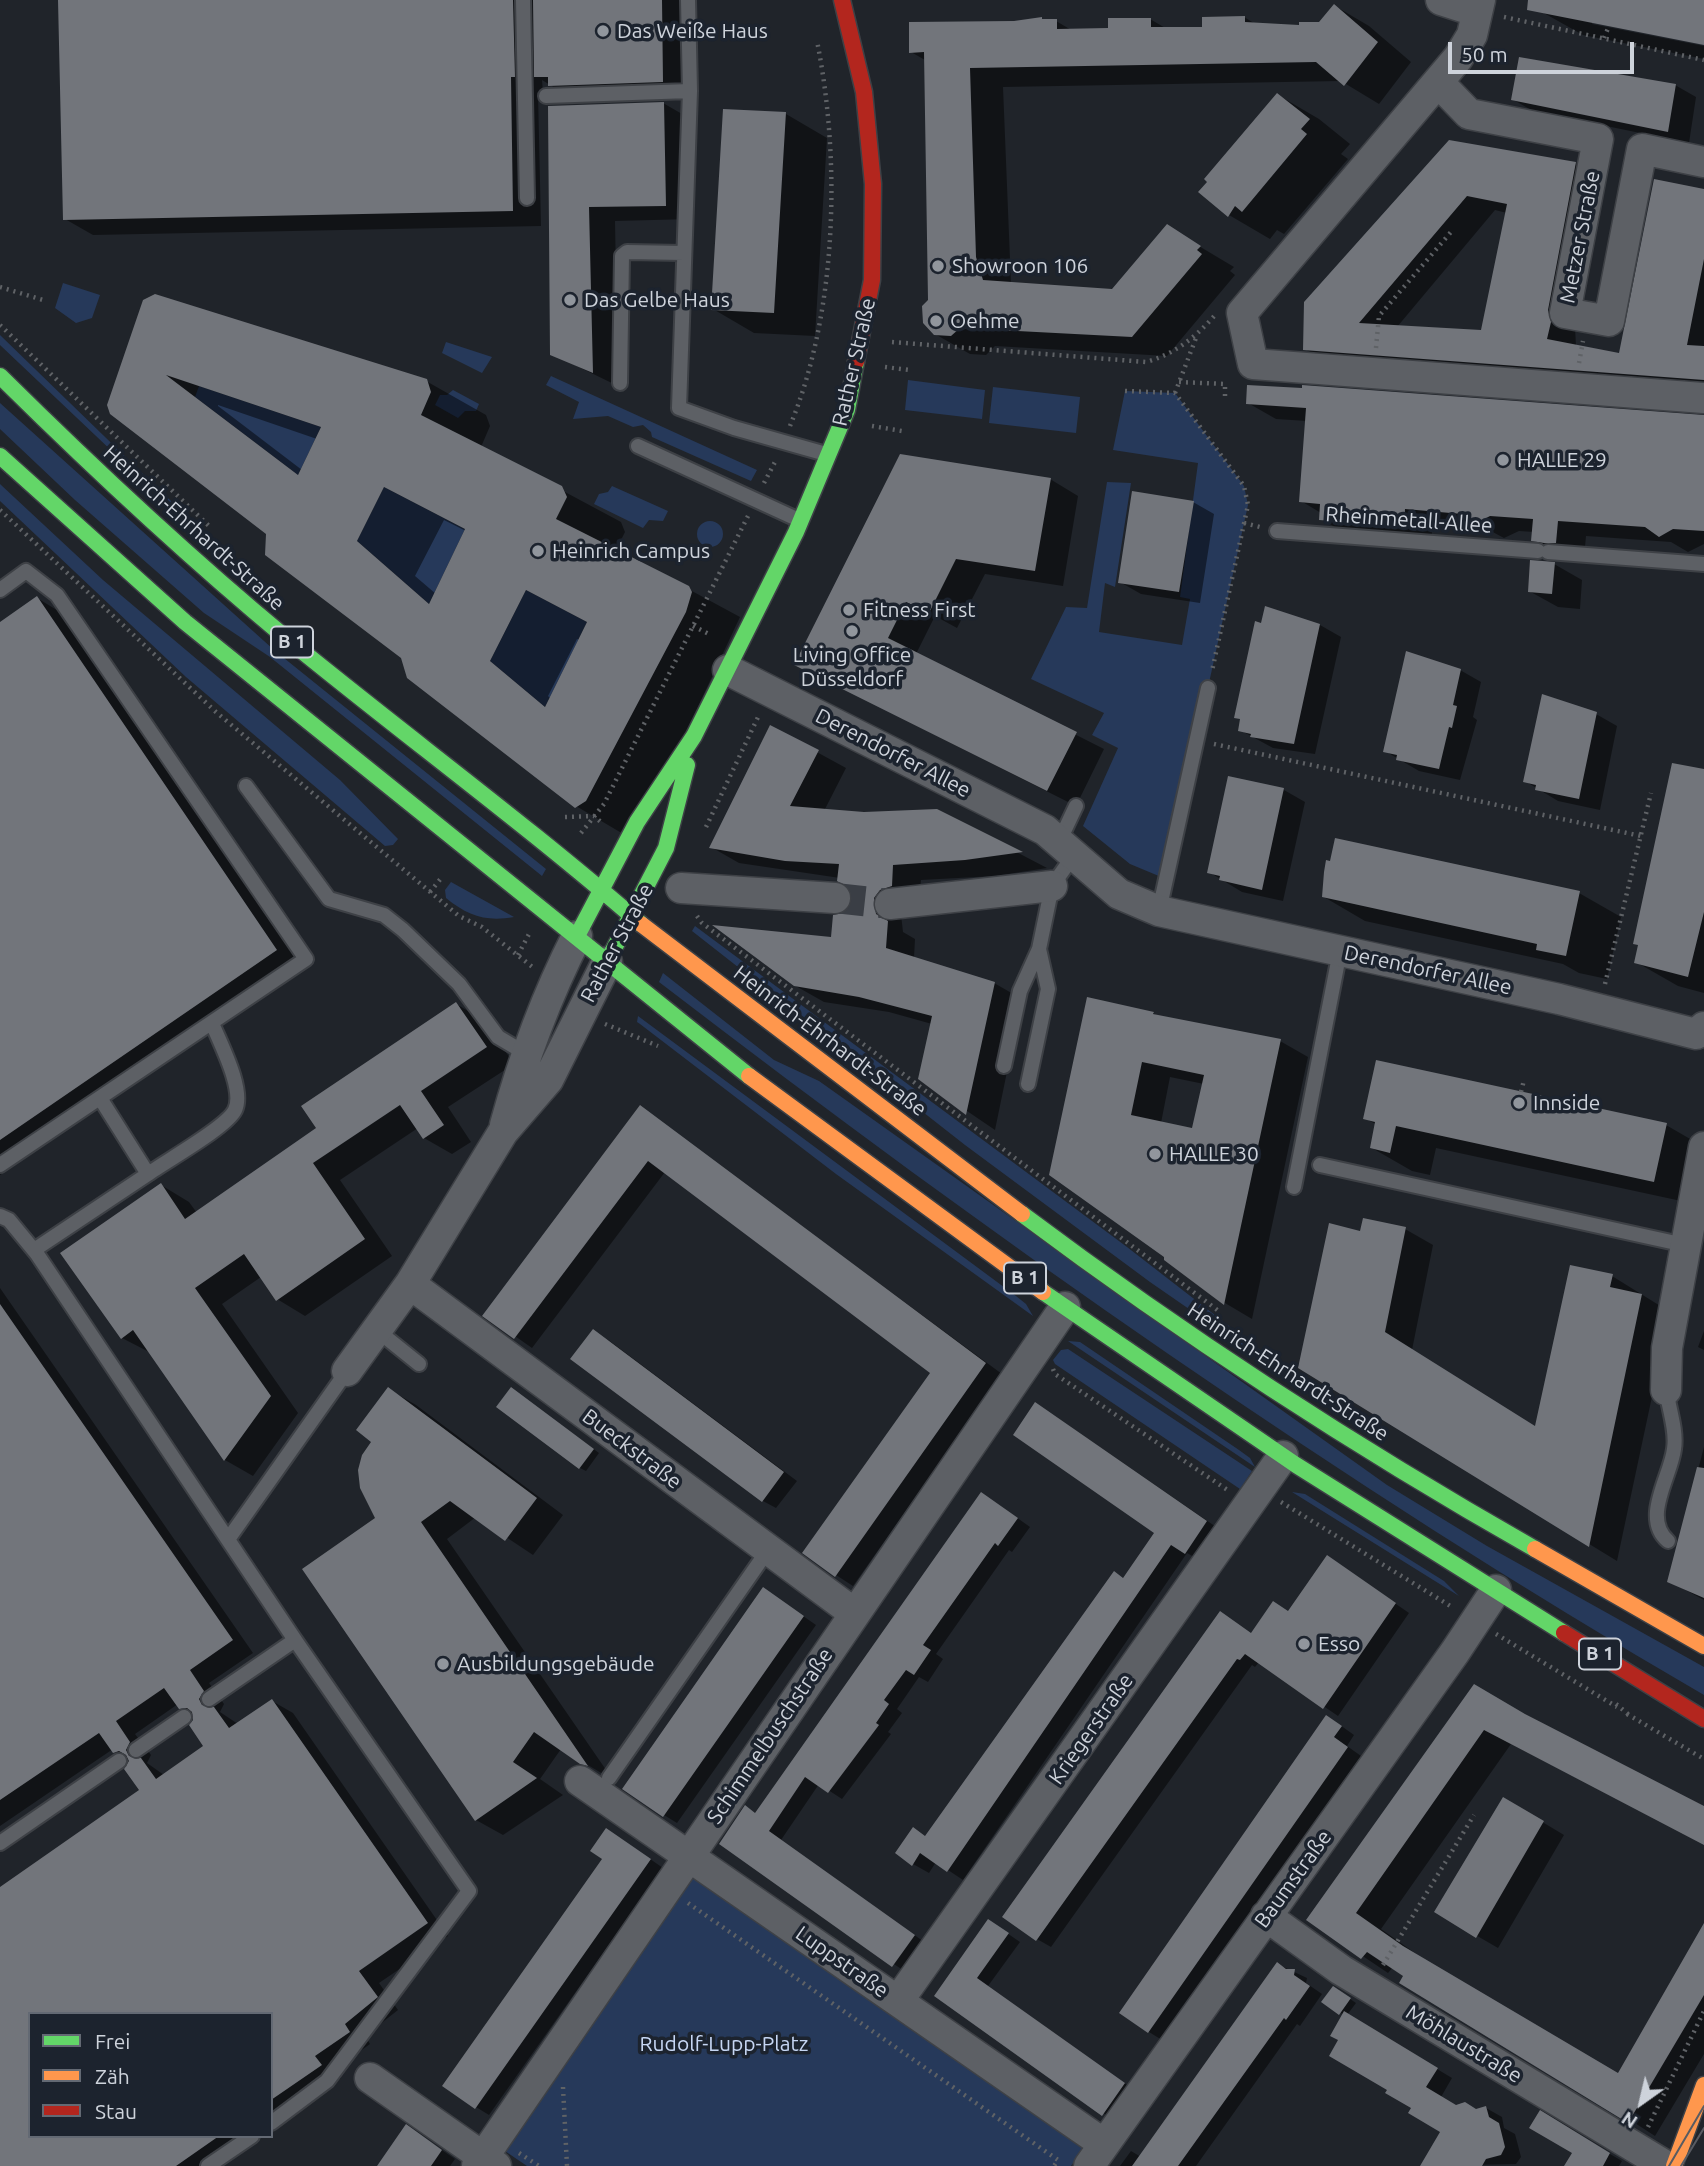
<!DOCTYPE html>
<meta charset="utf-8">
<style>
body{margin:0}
#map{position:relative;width:1704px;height:2166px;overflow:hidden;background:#20242a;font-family:Ubuntu,sans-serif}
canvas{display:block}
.legend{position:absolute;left:28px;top:2012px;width:245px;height:126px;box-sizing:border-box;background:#1c232e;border:2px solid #636973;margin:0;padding:9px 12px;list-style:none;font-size:21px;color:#ced3db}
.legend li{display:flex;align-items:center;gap:14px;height:35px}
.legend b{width:35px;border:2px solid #636973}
.north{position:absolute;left:1606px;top:2068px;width:70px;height:70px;-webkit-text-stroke:5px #1c232e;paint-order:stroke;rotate:214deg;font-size:19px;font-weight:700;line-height:28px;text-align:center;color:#ced3db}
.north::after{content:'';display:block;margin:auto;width:24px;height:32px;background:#ced3db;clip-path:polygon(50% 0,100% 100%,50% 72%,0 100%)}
.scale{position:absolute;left:1448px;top:42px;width:186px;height:32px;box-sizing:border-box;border:4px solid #ced3db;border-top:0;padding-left:9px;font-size:21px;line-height:24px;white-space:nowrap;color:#ced3db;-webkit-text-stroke:5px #1c232e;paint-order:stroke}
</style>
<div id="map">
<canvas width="1704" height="2166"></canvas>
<ul class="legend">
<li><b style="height:9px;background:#63d668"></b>Frei</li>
<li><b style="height:9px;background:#ff974d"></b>Zäh</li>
<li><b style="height:9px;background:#b3261e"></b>Stau</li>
</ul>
<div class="north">N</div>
<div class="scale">50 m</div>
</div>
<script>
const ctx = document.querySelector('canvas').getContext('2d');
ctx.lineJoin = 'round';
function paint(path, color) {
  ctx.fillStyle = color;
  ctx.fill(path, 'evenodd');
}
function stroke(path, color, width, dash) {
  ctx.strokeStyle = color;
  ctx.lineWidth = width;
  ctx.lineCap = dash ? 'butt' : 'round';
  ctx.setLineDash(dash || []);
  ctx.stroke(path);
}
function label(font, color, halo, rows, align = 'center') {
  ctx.font = font + ' Ubuntu,sans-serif';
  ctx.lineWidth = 7;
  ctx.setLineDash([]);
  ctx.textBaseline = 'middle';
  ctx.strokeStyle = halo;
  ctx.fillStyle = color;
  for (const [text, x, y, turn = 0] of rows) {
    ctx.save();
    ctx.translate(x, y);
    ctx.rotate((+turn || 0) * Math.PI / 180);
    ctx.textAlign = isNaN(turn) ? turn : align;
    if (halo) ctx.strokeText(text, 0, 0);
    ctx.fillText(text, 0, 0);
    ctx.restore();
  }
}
const green = new Path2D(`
 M63,283L100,295L92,318L76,323L55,308Z
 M0,335L172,502L211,545L0,345Z
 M446,342L492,357L482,373L442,353Z
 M551,376L757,470L751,481L652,437L651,432L643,425L633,427L608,416L573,419L579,402L546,385Z
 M908,380L985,390L982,419L905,410Z
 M199,386L321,427L298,475L195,397Z
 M993,387L1080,397L1076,433L989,423Z
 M453,390L479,404L476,411H465L458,418L435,405L440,395H447Z
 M1125,391L1175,393L1244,486L1248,505L1166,879L1130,864L1083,826L1118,748L1092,735L1104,713L1031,679L1066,607L1087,608L1107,482L1131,483L1115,587L1105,583L1099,632L1182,645L1190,599L1180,597L1198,463L1113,450Z
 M0,403L274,650L546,869L542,876L270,657L204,613L75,500L0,429Z
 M0,484L103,580L340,780L398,839L393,845L385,846L186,677L0,501Z
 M612,486L668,511L663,521L649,520L643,528L594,504L599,494L608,492Z
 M384,487L465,529L429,604L357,541Z
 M697 534a13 13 0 1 1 26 0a13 13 0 1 1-26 0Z
 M526,590L587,622L545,707L490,661Z
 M451,882L514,917C486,922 468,916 446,898L445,890Z
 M695,926L1127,1247L1260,1350L1254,1354L1150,1282L965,1145L692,931Z
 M663,973L774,1060L819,1081L1387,1485L1487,1546L1704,1667V1695C1338,1482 994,1239 659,982Z
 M638,1016L1016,1296L1026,1304L1033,1316L836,1174L640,1024L637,1022Z
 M1068,1341L1080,1342L1239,1450L1250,1458L1255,1467Z
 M1068,1349L1252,1471L1240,1489L1055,1364L1053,1360L1061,1350Z
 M1292,1492L1305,1494L1444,1581L1459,1596Z
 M693,1875L1084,2147L1071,2166H527L502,2149Z`);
const shadow = new Path2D(`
 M60,0H689L691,98L578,102L542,80L543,93H538L541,226L93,235L65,219Z
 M1552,0H1704V43L1592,21V24L1704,46V59L1583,35L1542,12Z
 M1335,6L1369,26L1411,62L1379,104L1341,81L1003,87L1011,284L1112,291L1167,227L1234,267L1230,271L1235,275L1167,356L995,346L986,355L970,354L935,334L930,301L925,60L911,52L1014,22L1042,19L1056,21L1073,31L1110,30L1150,19L1167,29L1204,28L1244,17L1257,25L1301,27L1319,24Z
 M1675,85L1696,97L1689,143L1533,111L1512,99Z
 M1278,95L1319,119L1350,144L1341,154L1348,159L1284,234L1277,230L1270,239L1229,215L1201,192Z
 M663,103L689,118L692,219L615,221L618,386L552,354L549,228H553Z
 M786,114L827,138L815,336L754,333L713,309Z
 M1449,142L1575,164L1603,180L1575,327L1576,346L1620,355L1704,190V393L1333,365L1305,349ZM1495,210L1507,213L1483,332L1397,327Z
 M144,302L426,381L486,415L490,426L481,447L621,522L625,532L616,550L740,617L635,841L576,806L403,657L268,533L112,413ZM218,405L317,439L302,470L218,406ZM444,520L466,531L436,594L415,576ZM577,639L580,640L551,699L548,696Z
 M1248,403L1704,417V544L1688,552L1671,542L1586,536L1584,558L1561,556L1533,540L1534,532L1519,531L1504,538L1487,529L1433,524L1431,541L1349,535L1321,519V513L1301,501L1307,421L1276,419Z
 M1050,479L1078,496L1063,586L985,574L957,628L935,616L916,654L1104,749L1076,806L796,665Z
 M1193,502L1214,514L1200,603L1141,594L1120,582Z
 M1554,564L1582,580L1580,609L1558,607L1529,591Z
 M37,598L65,615L304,967L0,1175V624Z
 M1320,625L1341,637L1315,754L1273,748L1240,730L1242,720L1236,717Z
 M1460,670L1481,682L1473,717L1477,720L1460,780L1419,771L1385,751Z
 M1596,714L1617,726L1600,810L1558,801L1525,781Z
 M771,727L846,768L824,811L864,814L936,810L1047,868L995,876L921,880L919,902L901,914L903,932L915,939L914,958L994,983L1022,999L995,1130L920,1079L932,1024L889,1012L824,1002L794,985L833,939L854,900L852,889L840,878L739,863L711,847Z
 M1704,771V993L1678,986L1636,962Z
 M1284,790L1305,802L1283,901L1242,892L1209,872Z
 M1579,893L1621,917L1607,979L1579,973L1563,964L1365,921L1324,897Z
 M456,1004L484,1020L514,1064L448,1107L471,1142L452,1154L424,1138L418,1128L340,1180L392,1256L305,1316L277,1299L261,1277L222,1304L298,1413L253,1476L225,1460L151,1353L122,1338L161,1185L189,1202L197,1213L319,1129Z
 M1153,1013L1160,1018L1280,1041L1308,1057L1252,1319L1225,1303L1166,1260V1257L1051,1174ZM1170,1077L1204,1084L1194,1130L1161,1123Z
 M640,1107L1002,1374L853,1586L836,1575L932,1372L665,1172L532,1348L485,1315Z
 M1365,1118L1666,1125L1704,1147L1695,1204L1436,1148L1430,1175L1412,1171L1372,1148L1377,1125Z
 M1405,1229L1433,1245L1412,1350L1536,1428L1612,1276L1670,1312L1617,1561L1300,1367L1362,1233Z
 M0,1288L253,1653L209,1683L224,1704L220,1712L238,1724L272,1701L293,1713L448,1936L379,1983L398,2010L365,2036L370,2044L335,2069L341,2078L271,2126V2014H30V2136H257L214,2166H0V1889L142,1791L130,1761L113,1749L0,1826ZM178,1704L194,1716L206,1746L164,1775L147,1763L151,1755L135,1734Z
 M1704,1331V1350L1698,1347Z
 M607,1339L797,1481L776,1508L763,1501Z
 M388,1389L416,1405L563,1515L533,1555L476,1517L447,1539L613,1780L561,1749L540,1779L563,1795L503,1835L476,1820L378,1519L374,1441Z
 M518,1393L599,1453L586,1471L580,1468Z
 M1052,1414L1222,1531L1201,1561L1187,1553L963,1880L936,1862L929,1873L913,1864L927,1837L1157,1533Z
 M1704,1447V1600L1669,1581Z
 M995,1502L1030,1527L1012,1552L1009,1550L936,1654L943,1659L928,1682L919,1677L897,1709L902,1713L888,1732L891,1734L842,1799L819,1784L781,1840L927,1944L907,1973L721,1844L757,1814Z
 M1328,1557L1409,1613L1338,1716L1259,1662L1255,1667L1252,1665L1051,1947L1037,1939L1253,1634L1289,1612Z
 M777,1598L816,1625L677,1823L664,1815Z
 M1474,1686L1601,1756L1704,1807V1844L1511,1744L1381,1929L1429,1963L1619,2075L1704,1928V2054L1655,2136L1393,1967L1388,1973L1309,1920Z
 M1340,1725L1354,1735L1347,1746L1361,1756L1162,2040L1149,2032L1121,2013Z
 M1504,1799L1564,1835L1498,1948L1436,1912Z
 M620,1838L663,1868L489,2115L476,2107Z
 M1001,1929L1020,1942L988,1986L1137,2092L1116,2122L936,1996Z
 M1277,1964L1307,1978L1306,1983L1322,1994L1300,2026L1297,2024L1196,2166H1120L1131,2151L1141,2157Z
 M1340,1992L1356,2003L1347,2015L1452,2078L1441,2097L1456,2106L1476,2110L1486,2108L1502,2117L1504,2128L1515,2134L1521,2157L1516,2164L1422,2166L1442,2131L1389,2089L1340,2040L1344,2015L1324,2002Z
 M1540,2113L1622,2161L1619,2166H1566L1574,2152Z
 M420,2135L455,2159L450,2166H378Z`);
const building = new Path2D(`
 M58,0H513L515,77H511L513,211L63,220Z
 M533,0H662L663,82L548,86V77H534Z
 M1528,0H1704V45L1527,10Z
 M1334,4L1378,42L1344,86L1316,62L970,68L976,257L983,280L1112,289L1167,224L1201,246L1197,250L1202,254L1132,337L960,328L951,336L934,335L923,323L922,306L928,300L924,52L909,53V22L1014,21L1042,17V19H1057V29L1108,28V18H1151V27H1202V17L1245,16V22L1299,25V22H1319Z
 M1519,57L1676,84L1668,132L1511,100Z
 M1277,93L1310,119L1301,129L1307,134L1242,212L1235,206L1228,217L1198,192L1207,182L1204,179Z
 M664,102L666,206L589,207L593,373L550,355L548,106Z
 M723,109L786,112L774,313L711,310Z
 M1449,140L1576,162L1548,310L1551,322L1547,339L1619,353L1654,179L1704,189V259L1687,345L1704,346V380L1303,350L1304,302ZM1467,196L1507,204L1481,330L1359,323Z
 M155,294L427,379L431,392L421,415L562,486L567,497L556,519L689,586L692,592L686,612L586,801L575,808L407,678L401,658L265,555L266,534L110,414L107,405L143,300ZM166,375L321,427L298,475ZM384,487L465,529L429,604L357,541ZM526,590L587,622L545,707L490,661Z
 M1247,385L1302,388V385L1704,415V531L1673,529L1659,537L1645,527L1558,521L1556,543H1544L1531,541L1533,519L1490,516L1475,524L1462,514L1405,509L1404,526L1319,520L1320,504L1299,502L1306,408L1246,404Z
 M900,454L1051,478L1035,571L956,559L929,613L906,602L888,638L1077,732L1047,791L794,665Z
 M1132,491L1194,501L1179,592L1118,583Z
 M1530,560L1555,562L1552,594L1528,592Z
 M37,596L277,950L0,1140V622Z
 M1265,606L1320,624L1294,744L1250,737L1251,734L1238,731L1240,719L1234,718L1255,621L1261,623Z
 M1406,651L1461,669L1453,705L1457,706L1452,728L1449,727L1439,769L1396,760L1397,755L1383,752Z
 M1542,694L1597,712L1579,799L1535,790L1536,785L1523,782Z
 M770,725L819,750L790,806L864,812L937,809L1023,852L965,860L893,865L892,886L880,890L874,898L876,914L888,921L886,948L995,982L966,1115L918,1079L932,1016L859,997L794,986L712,925L831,937L833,915L843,913L852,900L850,890L837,881L839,864L785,861L709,848Z
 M1672,763L1704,769V912L1688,977L1634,963L1638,945L1633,944Z
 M1228,776L1284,788L1262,890L1219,880L1220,876L1207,873Z
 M1335,838L1580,891L1566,956L1536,950L1537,944L1322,897L1324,872L1326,860L1330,861Z
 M1087,997L1154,1012L1153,1014L1281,1039L1224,1305L1164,1260V1257L1049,1175ZM1142,1062L1204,1075L1192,1128L1131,1115Z
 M456,1002L487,1047L421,1091L444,1125L423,1139L400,1105L313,1163L365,1239L276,1301L244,1254L195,1288L271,1396L224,1461L133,1330L121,1339L60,1253L161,1183L185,1219L316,1128L301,1106Z
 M1376,1060L1667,1123L1654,1182L1396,1126L1390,1153L1370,1148L1375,1122L1363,1119Z
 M640,1105L986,1363L835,1577L802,1553L930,1373L648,1161L514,1339L482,1316Z
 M1363,1218L1406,1227L1385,1332L1535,1426L1570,1265L1613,1274L1610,1287L1642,1294L1589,1547L1298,1368L1329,1223L1360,1231Z
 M0,1304L233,1640L190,1670L204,1691L199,1699L202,1705L214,1707L229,1728L272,1699L428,1923L359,1971L378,1997L345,2024L350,2032L315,2056L322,2065L271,2100V2014H30V2136H219L176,2166H0V1887L139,1790L124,1769L129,1761L126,1755L119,1751L113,1753L99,1733L0,1800ZM164,1688L179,1709L187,1708L192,1712L193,1720L189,1725L203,1746L156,1779L141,1758L129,1756L126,1750L130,1742L116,1721Z
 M593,1329L784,1472L762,1502L570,1359Z
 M388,1387L537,1498L505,1541L450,1501L421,1522L588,1766L580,1764L534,1732L513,1762L537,1778L475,1821L302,1569L375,1518L360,1488L358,1470L362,1455L371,1442L356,1430Z
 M511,1387L594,1449L579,1469L496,1407Z
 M1035,1402L1207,1521L1185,1554L1171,1545L947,1872L920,1853L912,1866L895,1853L913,1827L925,1836L1114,1571L1123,1578L1154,1533L1013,1435Z
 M1697,1467L1704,1468V1598L1667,1582Z
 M981,1492L1018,1518L998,1546L995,1543L923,1645L931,1650L914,1675L906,1670L884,1700L889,1704L876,1723L879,1725L828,1793L805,1777L769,1831L915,1935L892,1967L719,1844L745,1805L755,1813Z
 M1327,1555L1396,1603L1323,1709L1245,1654L1240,1660L1237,1659L1036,1941L1002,1917L1220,1611L1251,1633L1273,1601L1288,1611Z
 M763,1587L804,1616L663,1817L622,1789Z
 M1474,1684L1525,1714L1704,1806V1845L1484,1730L1356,1913L1403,1946L1618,2073L1704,1923V1995L1628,2123L1399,1983L1403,1976L1367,1952L1361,1959L1306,1920Z
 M1326,1715L1342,1726L1334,1737L1348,1747L1148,2033L1119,2013Z
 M1503,1797L1544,1821L1476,1938L1434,1912Z
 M606,1828L651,1859L475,2109L442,2086L602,1859L590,1851Z
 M988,1919L1009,1933L977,1978L1125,2083L1102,2116L934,1996Z
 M1277,1962L1286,1969H1295L1294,1975L1310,1986L1286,2020L1284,2018L1178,2166H1132Z
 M1333,1986L1351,1998L1339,2015L1321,2002Z
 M1344,2011L1438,2068L1426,2087L1456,2105L1465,2102L1476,2109L1486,2106L1489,2117L1499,2123L1505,2147L1501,2155L1486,2159L1482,2166H1420L1440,2132L1408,2113L1411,2108L1385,2093L1387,2090L1329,2056L1338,2040L1330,2036Z
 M1540,2110L1610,2153L1603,2166H1564L1572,2153L1529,2128Z
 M406,2124L442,2150L431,2166H377Z`);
const streetTunnel = new Path2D(`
 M835,898L890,904`);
const path = new Path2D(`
 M1504,17L1704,60
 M1604,38L1609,26
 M0,287L43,300
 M0,325L209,526
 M892,342L1146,362C1175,354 1196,337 1216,314
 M1376,348L1379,316L1451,232
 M1579,363L1583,341
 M885,367L909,370
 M1179,382L1225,384V401
 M1125,391L1175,393L1244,486L1248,505L1212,671
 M1175,393L1196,338
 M790,426C837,312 841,161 817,41
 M872,426L902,431
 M764,483L776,460
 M0,510L216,712L459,916L482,927L535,969
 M1244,523L1260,527
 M693,626L711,635
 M1214,744L1641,836
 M565,817L594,816L602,823
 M706,827L759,715
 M581,833L604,804L748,516
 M430,892L442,877
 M697,916L702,923L1220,1312
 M518,955L529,934
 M1605,984L1651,793
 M605,1024L658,1046
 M1521,1092L1524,1080
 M1053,1369L1055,1374L1229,1491
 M1281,1502L1452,1607
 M1496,1634L1617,1707
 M1616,1704L1629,1715
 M1627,1714L1704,1759
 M688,1903L1058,2160L1054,2166
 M1383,1965L1474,1815
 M563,2087L567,2166
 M1648,2127L1704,2011
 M519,2153L539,2166`);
const lane = new Path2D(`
 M523,0L527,198
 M688,0L690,91L679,408L734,428L826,454
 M546,96L690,91
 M620,383L622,256L627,252L684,253
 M638,446L799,520
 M1277,531L1538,551
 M1548,552L1704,564
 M0,590L26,571L57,595L306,959L0,1165
 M246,786L329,899L384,915L403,930L459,984L498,1037L530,1056
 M1059,842L1076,806
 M1159,911L1208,688
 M1004,1066L1020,991L1039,949L1052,886L1074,855
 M1028,1084L1048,989L1039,949
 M1320,1165L1685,1245
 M148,1174C166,1161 227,1127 235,1110C245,1090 220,1043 212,1023
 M1294,1187L1340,951
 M0,1216L9,1220L37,1254L295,1640
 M34,1250L148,1174L100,1098
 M378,1331L419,1364
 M1666,1390C1669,1408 1677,1432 1674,1449C1671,1476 1641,1518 1668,1541
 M229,1538L347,1371
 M209,1699L295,1640L469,1891L327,2081L271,2123
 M136,1750L184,1717
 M609,1778L768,1550
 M0,1843L119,1761
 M208,2166L252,2136`);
const street = new Path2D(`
 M1441,0L1475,11
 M1480,0L1472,35L1458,58L1242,313L1253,364L1704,398
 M1438,82L1469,114L1598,139L1565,313L1609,321L1642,149L1704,162
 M728,670L1045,830L1119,894L1159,911L1559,999L1696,1034L1704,1027
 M681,888L835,898
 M890,904L1052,886
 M505,1125C523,1059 546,997 577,936
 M410,1284L854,1613
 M347,1371L410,1284L503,1132L548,1080L607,962
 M1666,1390L1667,1348L1704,1147
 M580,1781L1104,2144
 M1266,1916L1341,1970L1666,2166
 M898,2001L1283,1456
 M370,2078L496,2166
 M477,2166L1065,1307
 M1089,2166L1455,1652L1496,1590`);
const fast = new Path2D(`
 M0,376C92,467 186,555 286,638C403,734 526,824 641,924
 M0,456L185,622L749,1076
 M577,936L637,822L694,736L796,532L847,410L856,362
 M607,962L666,848L687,765
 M1022,1214C1186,1337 1357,1448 1535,1549
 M1043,1292L1296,1465L1564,1633`);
const slow = new Path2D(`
 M641,924L1022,1214
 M749,1076L1043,1292
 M1535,1549L1704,1646
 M1674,2166L1704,2085`);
const jam = new Path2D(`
 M842,0L864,92L873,184L872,280L856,362
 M1564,1633L1704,1719`);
const tram = new Path2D(`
 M1669,2166L1704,2106
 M1681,2166L1704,2128`);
const markers = [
 [603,31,7,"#91969d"],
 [938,266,7,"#91969d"],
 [570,300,7,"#91969d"],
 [936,321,7,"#91969d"],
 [1503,460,7,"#91969d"],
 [538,551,7,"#91969d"],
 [849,610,7,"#91969d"],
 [852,631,7,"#91969d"],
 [1519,1103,7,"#91969d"],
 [1155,1154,7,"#91969d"],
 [1304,1644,7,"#91969d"],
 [443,1664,7,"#91969d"]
];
const shields = [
 [292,642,42],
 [1025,1278,42],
 [1600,1654,42]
];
const shieldNames = [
 ["B 1",292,642],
 ["B 1",1025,1278],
 ["B 1",1600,1654]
];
const poiNames = [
 ["Das Weiße Haus",617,31],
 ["Showroon 106",952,266],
 ["Das Gelbe Haus",584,300],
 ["Oehme",950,321],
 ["HALLE 29",1517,460],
 ["Heinrich Campus",552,551],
 ["Fitness First",863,610],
 ["Living Office",852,655,"center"],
 ["Düsseldorf",852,679,"center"],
 ["Innside",1533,1103],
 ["HALLE 30",1169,1154],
 ["Esso",1318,1644],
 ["Ausbildungsgebäude",457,1664]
];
const streetNames = [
 ["Metzer Straße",1580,237,-79],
 ["Rather Straße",854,362,-77],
 ["Rheinmetall-Allee",1409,520,4],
 ["Heinrich-Ehrhardt-Straße",194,528,42],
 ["Derendorfer Allee",893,753,27],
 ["Rather Straße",617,943,-62],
 ["Derendorfer Allee",1428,970,12],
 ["Heinrich-Ehrhardt-Straße",830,1041,37],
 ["Heinrich-Ehrhardt-Straße",1288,1372,33],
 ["Bueckstraße",632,1449,37],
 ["Kriegerstraße",1091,1729,-55],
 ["Schimmelbuschstraße",770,1736,-56],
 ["Baumstraße",1293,1879,-54],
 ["Luppstraße",842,1962,35],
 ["Möhlaustraße",1464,2044,31]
];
const parkNames = [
 ["Rudolf-Lupp-Platz",724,2044]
];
paint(green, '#26395a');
paint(shadow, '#0007');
paint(building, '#72757b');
stroke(streetTunnel, '#3a3e45', 30, [30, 15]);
stroke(lane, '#3e4146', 18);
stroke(street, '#3e4146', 33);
stroke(fast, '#3e4146', 19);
stroke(slow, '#3e4146', 19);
stroke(jam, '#3e4146', 19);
stroke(path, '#5f6266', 4.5, [2, 5]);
stroke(lane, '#5d6065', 14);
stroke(street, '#5d6065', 30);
stroke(fast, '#63d668', 16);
stroke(slow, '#ff974d', 16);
stroke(jam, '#b3261e', 16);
stroke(tram, '#595b61', 2);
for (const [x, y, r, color] of markers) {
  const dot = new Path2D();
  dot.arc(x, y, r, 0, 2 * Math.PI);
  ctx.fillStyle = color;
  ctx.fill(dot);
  stroke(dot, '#1c232e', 2.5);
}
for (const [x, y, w] of shields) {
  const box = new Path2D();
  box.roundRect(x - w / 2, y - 15.5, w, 31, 5);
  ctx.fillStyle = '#1c232e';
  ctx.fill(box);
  stroke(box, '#ced3db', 2);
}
label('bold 19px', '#ced3db', null, shieldNames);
label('21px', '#ced3db', '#1c232e', poiNames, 'left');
label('21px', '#ced3db', '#1c232e', streetNames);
label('21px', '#c6d6f3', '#1c232e', parkNames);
</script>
